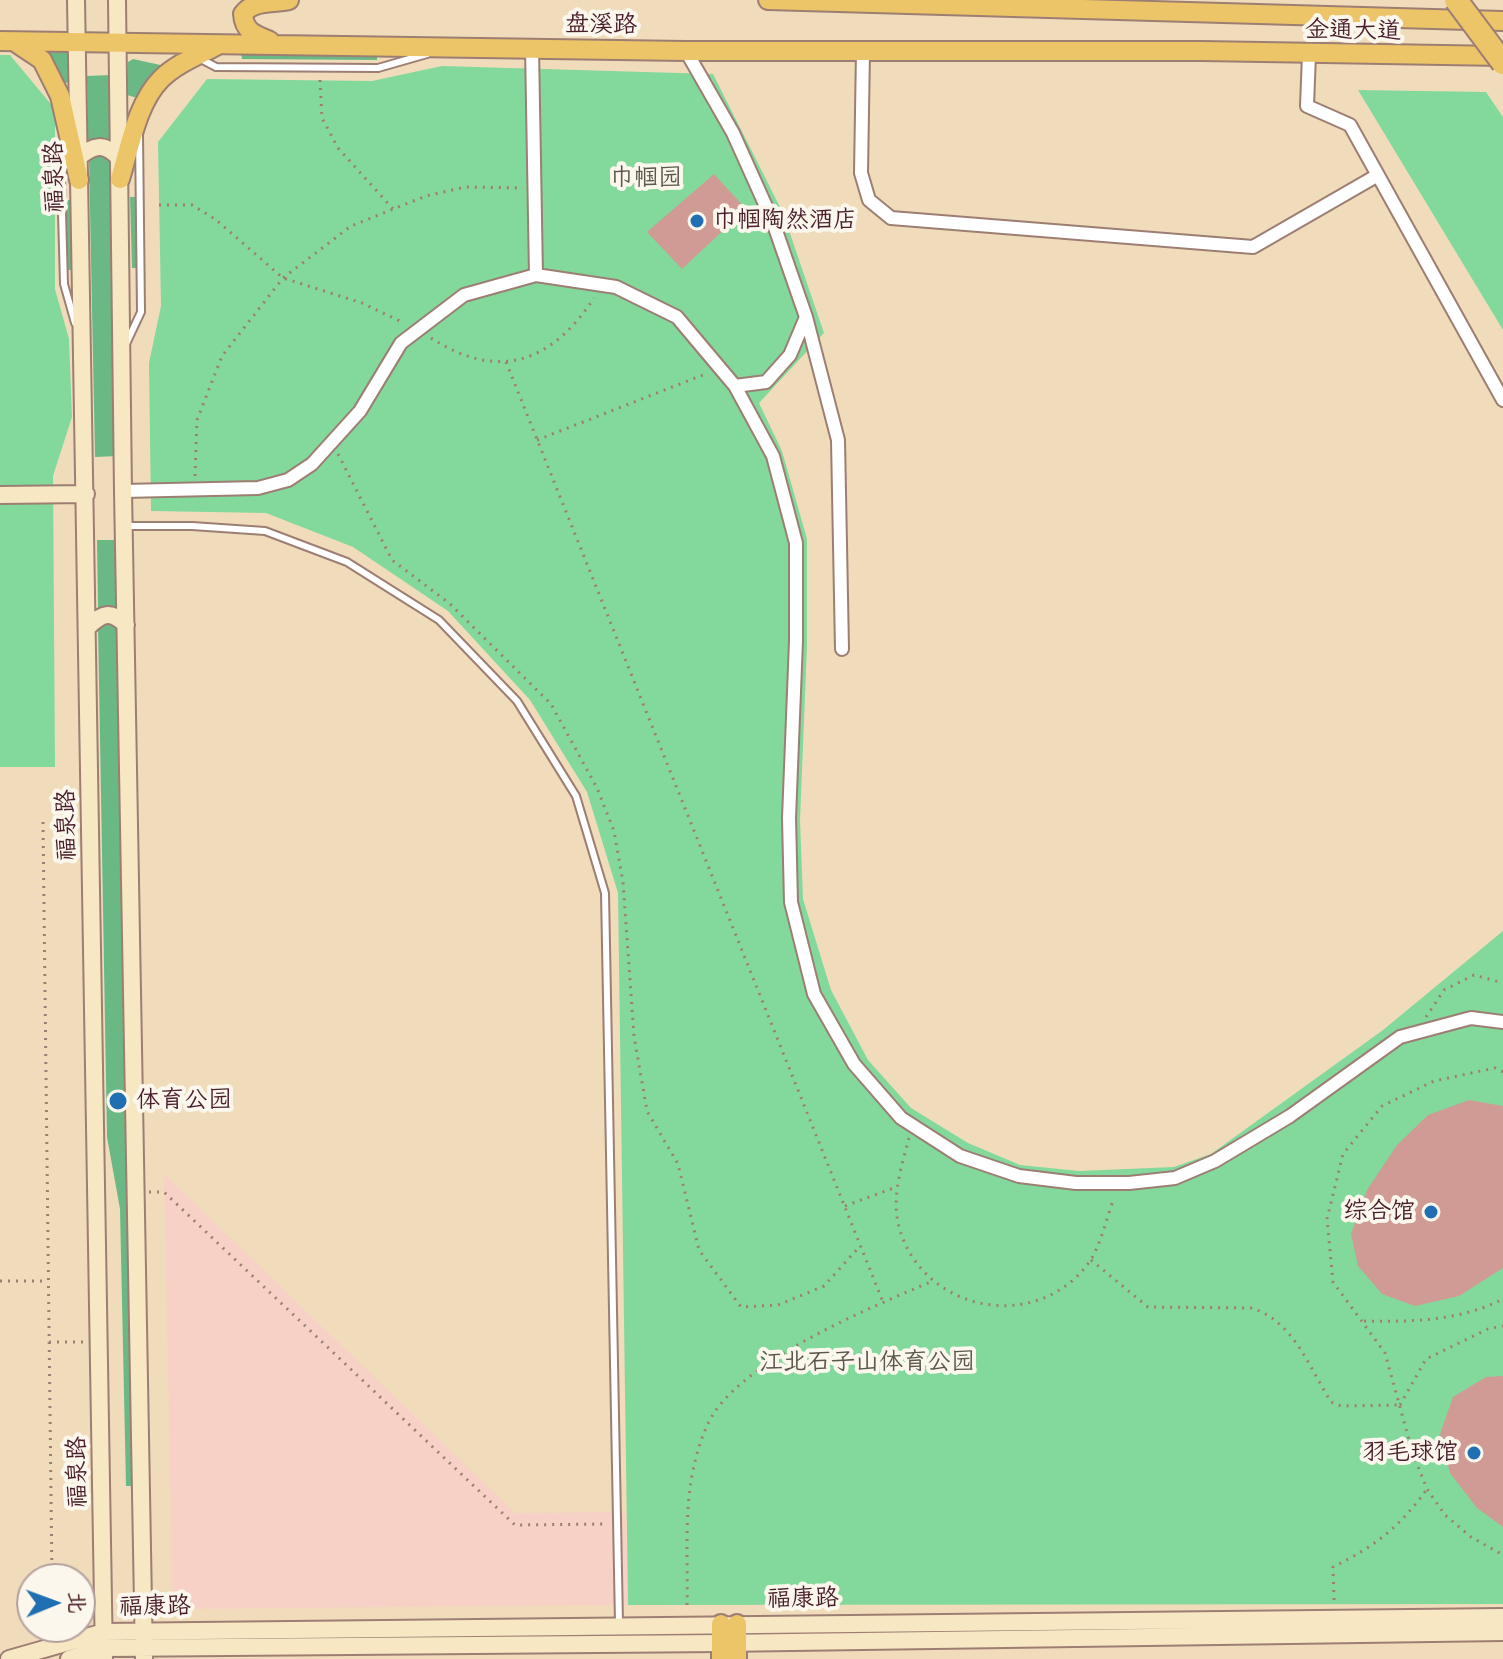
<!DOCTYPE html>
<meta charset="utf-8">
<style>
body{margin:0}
#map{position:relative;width:1503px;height:1659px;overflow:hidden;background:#f0dcbb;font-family:"Patrick Hand","LXGW WenKai TC",sans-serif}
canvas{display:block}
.north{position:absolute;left:16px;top:1563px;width:80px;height:80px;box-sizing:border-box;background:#fbf7ec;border:2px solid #b4a19f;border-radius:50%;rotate:89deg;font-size:22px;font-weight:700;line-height:32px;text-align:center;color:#4a1f2b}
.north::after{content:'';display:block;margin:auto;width:28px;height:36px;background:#1f6fb2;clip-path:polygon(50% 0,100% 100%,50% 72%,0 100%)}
</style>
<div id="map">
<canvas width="1503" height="1659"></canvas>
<div class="north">北</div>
</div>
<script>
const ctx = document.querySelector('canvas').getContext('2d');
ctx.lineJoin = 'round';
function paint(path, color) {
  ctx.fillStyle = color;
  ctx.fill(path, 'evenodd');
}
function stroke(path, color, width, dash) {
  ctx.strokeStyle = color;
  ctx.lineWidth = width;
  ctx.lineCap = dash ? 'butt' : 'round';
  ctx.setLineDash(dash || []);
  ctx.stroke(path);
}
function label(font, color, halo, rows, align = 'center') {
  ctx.font = font + ' "Patrick Hand","LXGW WenKai TC",sans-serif';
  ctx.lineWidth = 8;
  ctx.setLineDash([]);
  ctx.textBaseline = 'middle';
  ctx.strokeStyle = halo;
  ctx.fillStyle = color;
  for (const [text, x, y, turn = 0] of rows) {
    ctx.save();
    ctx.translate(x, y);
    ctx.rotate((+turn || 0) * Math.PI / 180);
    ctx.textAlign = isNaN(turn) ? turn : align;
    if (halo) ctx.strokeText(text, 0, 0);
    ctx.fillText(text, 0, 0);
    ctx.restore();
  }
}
const built = new Path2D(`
 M164,1174L515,1513L626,1512L628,1605L173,1609Z`);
const green = new Path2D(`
 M0,55H10L55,109V289L69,339L72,417L53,476L55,767H0Z
 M442,66L713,74L783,213L824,333L759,403L782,451L807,539V646L800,820L803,899L831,990L868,1060L911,1108L968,1143L1020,1165L1079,1171L1174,1167L1211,1154L1383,1030L1503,931V1604L628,1605L618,893L587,792L530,700L448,611L353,547L266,513L151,511L149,363L161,306L158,142L207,79L372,81Z
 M1358,90L1486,92L1503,117V330Z`);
const forest = new Path2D(`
 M43,52H69L70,82L61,84Z
 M241,52L377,53V60L242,59Z
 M133,59L165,66L141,99L127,95L128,62Z
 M112,75L113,142L101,138L88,141L87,76Z
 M100,154L112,160L118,456L95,457L89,160Z
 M130,197H136L138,268H132Z
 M66,200H72L73,270H67Z
 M97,540H119L120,609L109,606L98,609Z
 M110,621L121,627L135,1486H126L120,1209L107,1137L98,626Z`);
const building = new Path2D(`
 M714,174L746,209L682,269L647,232Z
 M1469,1100L1503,1106V1268L1459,1296L1415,1306L1382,1294L1358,1266L1351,1234L1367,1190L1397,1145L1428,1115Z
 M1503,1376V1527L1477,1508L1450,1473L1440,1434L1453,1397L1486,1377Z`);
const path = new Path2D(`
 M320,80L322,118L338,148L393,209
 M159,205H192L215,219L283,278L362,303L404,323
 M431,338C499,382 552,362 594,298
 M506,362L883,1302
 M537,440L708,373
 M338,454L392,560L449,603L551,704L597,788L614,831L623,882L634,1036L647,1111L678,1164L699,1250L741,1307L778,1305L824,1286L860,1246
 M195,476L197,420L222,356L283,278L351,226L426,196L465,187L523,188
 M43,822L52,1579
 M1426,1017L1444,990L1474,975L1503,983
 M1503,1072L1495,1068L1434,1081L1382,1106L1343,1154L1327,1219L1333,1282L1385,1353L1413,1454L1427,1489L1445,1515L1471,1537L1503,1555
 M909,1138C902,1165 892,1194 898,1223C919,1312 1037,1336 1090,1261C1101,1244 1107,1217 1114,1198
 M149,1192H164L515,1525L605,1524
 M845,1206L896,1187
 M1091,1260L1148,1307L1251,1308C1293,1320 1309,1367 1331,1402L1341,1406L1400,1405
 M0,1281H48
 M1364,1321C1412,1322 1460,1321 1503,1299
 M49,1342H85
 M1400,1405L1426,1359L1488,1329L1503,1326
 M1334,1600L1333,1567C1375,1546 1399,1528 1427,1489
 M687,1605C688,1567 685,1526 690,1488C693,1465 701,1433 714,1413C751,1357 871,1307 933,1281`);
const lane = new Path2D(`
 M199,58L216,67L378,68L427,54
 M67,157L61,177L64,284L75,323
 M126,344L141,312L139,134
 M125,526H192L265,531L347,562L439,620L517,701L576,796L605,893L619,1623`);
const street = new Path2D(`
 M532,48L536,275
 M686,51L733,133L773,222L806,317L838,440L842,649
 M863,51L861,173L869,200L891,218L1253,247L1378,175
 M1309,54L1307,106L1350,125L1503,400
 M735,386L766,382L790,355L806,317
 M123,491L258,488L288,480L312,464L360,411L401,343L464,295L536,275L616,287L677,317L735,386L773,456L796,543V641L789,818L791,902L814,994L854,1064L901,1118L960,1156L1019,1176L1076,1183H1129L1175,1178L1215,1161L1290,1116L1400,1037L1471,1018L1503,1022`);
const secondary = new Path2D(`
 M76,0L104,1659
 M117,0L123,491L144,1659
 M78,158C93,145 104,142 119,158
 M0,495L86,494
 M88,627C102,613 111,610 126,625
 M9,1659L104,1632L1503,1617
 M69,1659L105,1648L721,1643L1503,1632`);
const primary = new Path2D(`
 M768,0L1503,21
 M0,41L686,51H1202L1503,56
 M270,41C256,35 244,32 243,14C253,0 272,4 289,0
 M15,42L42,60L60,96L79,180
 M120,179C130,147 137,103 161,79C176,64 197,56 216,46
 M737,1624V1659
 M721,1659V1624`);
const highwayBridge = new Path2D(`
 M1456,0L1503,63`);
const markers = [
 [697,221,8,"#1f6fb2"],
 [118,1101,10,"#1f6fb2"],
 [1431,1212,8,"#1f6fb2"],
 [1474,1453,8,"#1f6fb2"]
];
const streetNames = [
 ["盘溪路",601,25,1],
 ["金通大道",1353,31,1],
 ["福泉路",55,177,-91],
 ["福泉路",67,825,-91],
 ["福泉路",78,1472,-91],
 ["福康路",803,1599,-1],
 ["福康路",155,1607,-1]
];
const parkNames = [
 ["巾帼园",646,179],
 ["江北石子山体育公园",867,1363]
];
const poiNames = [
 ["巾帼陶然酒店",713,221],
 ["体育公园",136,1101],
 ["综合馆",1415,1212,"right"],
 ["羽毛球馆",1458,1453,"right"]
];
paint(built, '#f7d1c6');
paint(green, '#83d99c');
paint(forest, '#6ab984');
paint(building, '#cf9b94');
stroke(lane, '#9d7e73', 10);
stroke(street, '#9d7e73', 16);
stroke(secondary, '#9d7e73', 20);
stroke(primary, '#9d7e73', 22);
stroke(path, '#9d7e73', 3, [2, 6]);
stroke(lane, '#fff', 6);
stroke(street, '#fff', 12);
stroke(secondary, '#f7e8c3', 16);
stroke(primary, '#ecc569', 18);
stroke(highwayBridge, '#9d7e73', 26, []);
stroke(highwayBridge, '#ecc569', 22);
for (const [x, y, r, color] of markers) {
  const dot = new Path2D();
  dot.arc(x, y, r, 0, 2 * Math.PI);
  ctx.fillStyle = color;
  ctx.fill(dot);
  stroke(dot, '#fbf7ec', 3);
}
label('24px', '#4a1f2b', '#fbf7ec', streetNames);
label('24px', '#5b574d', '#fbf7ec', parkNames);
label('24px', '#4a1f2b', '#fbf7ec', poiNames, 'left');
</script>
